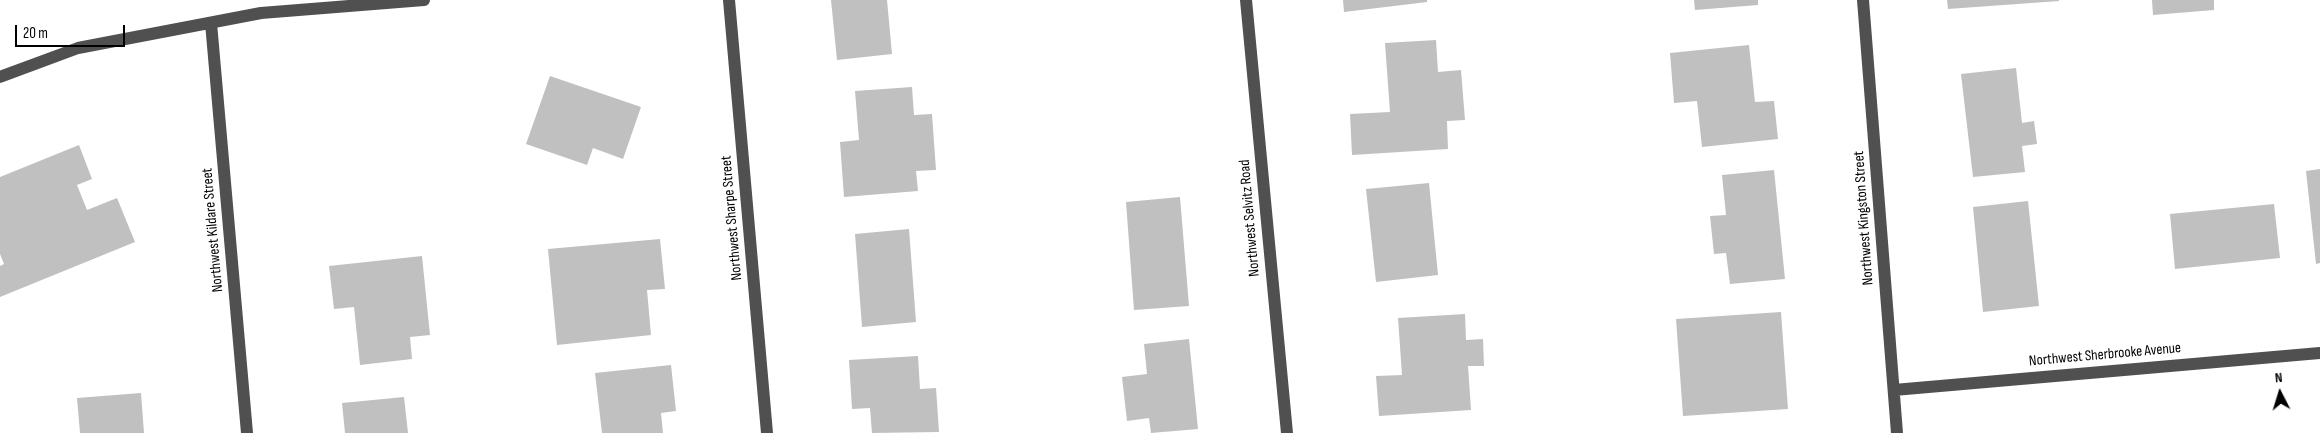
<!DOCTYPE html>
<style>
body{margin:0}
#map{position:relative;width:2320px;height:433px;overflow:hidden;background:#fff;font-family:"Sofia Sans Condensed",sans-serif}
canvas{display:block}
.north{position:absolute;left:2255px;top:368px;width:50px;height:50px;-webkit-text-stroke:4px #fff;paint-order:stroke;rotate:355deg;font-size:14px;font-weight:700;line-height:20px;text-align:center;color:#000}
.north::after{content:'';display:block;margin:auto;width:18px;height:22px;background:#000;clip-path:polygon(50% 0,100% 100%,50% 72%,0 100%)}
.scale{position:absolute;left:15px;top:25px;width:110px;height:22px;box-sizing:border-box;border:2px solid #000;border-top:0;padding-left:6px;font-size:15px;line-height:18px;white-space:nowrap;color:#000;-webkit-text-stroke:4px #fff;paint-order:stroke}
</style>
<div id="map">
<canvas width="2320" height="433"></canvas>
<div class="north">N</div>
<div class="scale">20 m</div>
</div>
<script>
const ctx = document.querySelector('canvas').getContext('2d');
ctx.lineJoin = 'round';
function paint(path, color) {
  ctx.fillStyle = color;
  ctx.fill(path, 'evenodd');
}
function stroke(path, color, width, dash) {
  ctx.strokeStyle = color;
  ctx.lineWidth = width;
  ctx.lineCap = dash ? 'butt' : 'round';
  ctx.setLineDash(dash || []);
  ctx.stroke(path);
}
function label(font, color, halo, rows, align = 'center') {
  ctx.font = font + ' "Sofia Sans Condensed",sans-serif';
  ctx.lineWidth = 4;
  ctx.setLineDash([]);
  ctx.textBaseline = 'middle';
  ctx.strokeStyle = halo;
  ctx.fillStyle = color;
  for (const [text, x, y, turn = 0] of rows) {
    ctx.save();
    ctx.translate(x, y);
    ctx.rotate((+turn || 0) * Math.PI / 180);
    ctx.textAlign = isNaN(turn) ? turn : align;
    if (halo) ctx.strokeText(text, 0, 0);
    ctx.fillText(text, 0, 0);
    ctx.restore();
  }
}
const building = new Path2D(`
 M831,0H887L892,54L837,60Z
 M1343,0H1427V2L1344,12Z
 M1694,0H1758V5L1695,10Z
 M1947,0H2059V1L1948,9Z
 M2152,0H2214V10L2153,15Z
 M1436,40L1438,72L1461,70L1465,120L1447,121L1448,149L1352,155L1350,114L1390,112L1385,43Z
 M1749,45L1755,102L1774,101L1778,139L1702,147L1697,101L1674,103L1670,53Z
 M2016,68L2022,123L2034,121L2037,144L2022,146L2025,172L1973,177L1961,74Z
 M550,76L641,107L623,159L593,148L587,165L526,144Z
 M912,87L914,115L932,114L936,170L916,171L918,191L844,197L840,142L859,140L855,91Z
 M79,145L92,179L77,185L87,210L117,198L135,242L0,297V266L4,264L0,254V177Z
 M2320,169V263L2316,264L2306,171Z
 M1774,170L1785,279L1730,284L1726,253L1714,254L1710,216L1726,215L1722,175Z
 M1429,183L1438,275L1376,282L1366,189Z
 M1180,197L1189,306L1134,310L1126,202Z
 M2028,201L2039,306L1983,312L1973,207Z
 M2274,204L2280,258L2175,269L2170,214Z
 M909,229L916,322L862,327L855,234Z
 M660,239L665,289L647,290L651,335L557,345L548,249Z
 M422,256L430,335L410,337L412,359L360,365L354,307L334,309L329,266Z
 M1781,312L1788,409L1683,416L1676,319Z
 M1465,314L1466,340L1483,339L1484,366H1468L1471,410L1379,416L1376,376L1402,375L1398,318Z
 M1189,339L1198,429L1151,433L1149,418L1127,421L1122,377L1147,374L1144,344Z
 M918,356L920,389L936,388L939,432L872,433L870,408L852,409L849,360Z
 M671,365L676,411L661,413L663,433H602L595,373Z
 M141,393L144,433H80L77,398Z
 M404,397L408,433H345L342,403Z`);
const minor = new Path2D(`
 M729,0L767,433
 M1246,0L1287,433
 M1863,0L1897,433
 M211,23L247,433
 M0,77L78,48L261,13L424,0
 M1894,390L2320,353`);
const streetNames = [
 ["Northwest Sharpe Street",732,218,-95],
 ["Northwest Selvitz Road",1250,218,-95],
 ["Northwest Kingston Street",1864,218,-94],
 ["Northwest Kildare Street",213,230,-95],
 ["Northwest Sherbrooke Avenue",2105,355,-5]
];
paint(building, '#c0c0c0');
stroke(minor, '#505050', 12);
label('15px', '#000', '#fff', streetNames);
</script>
